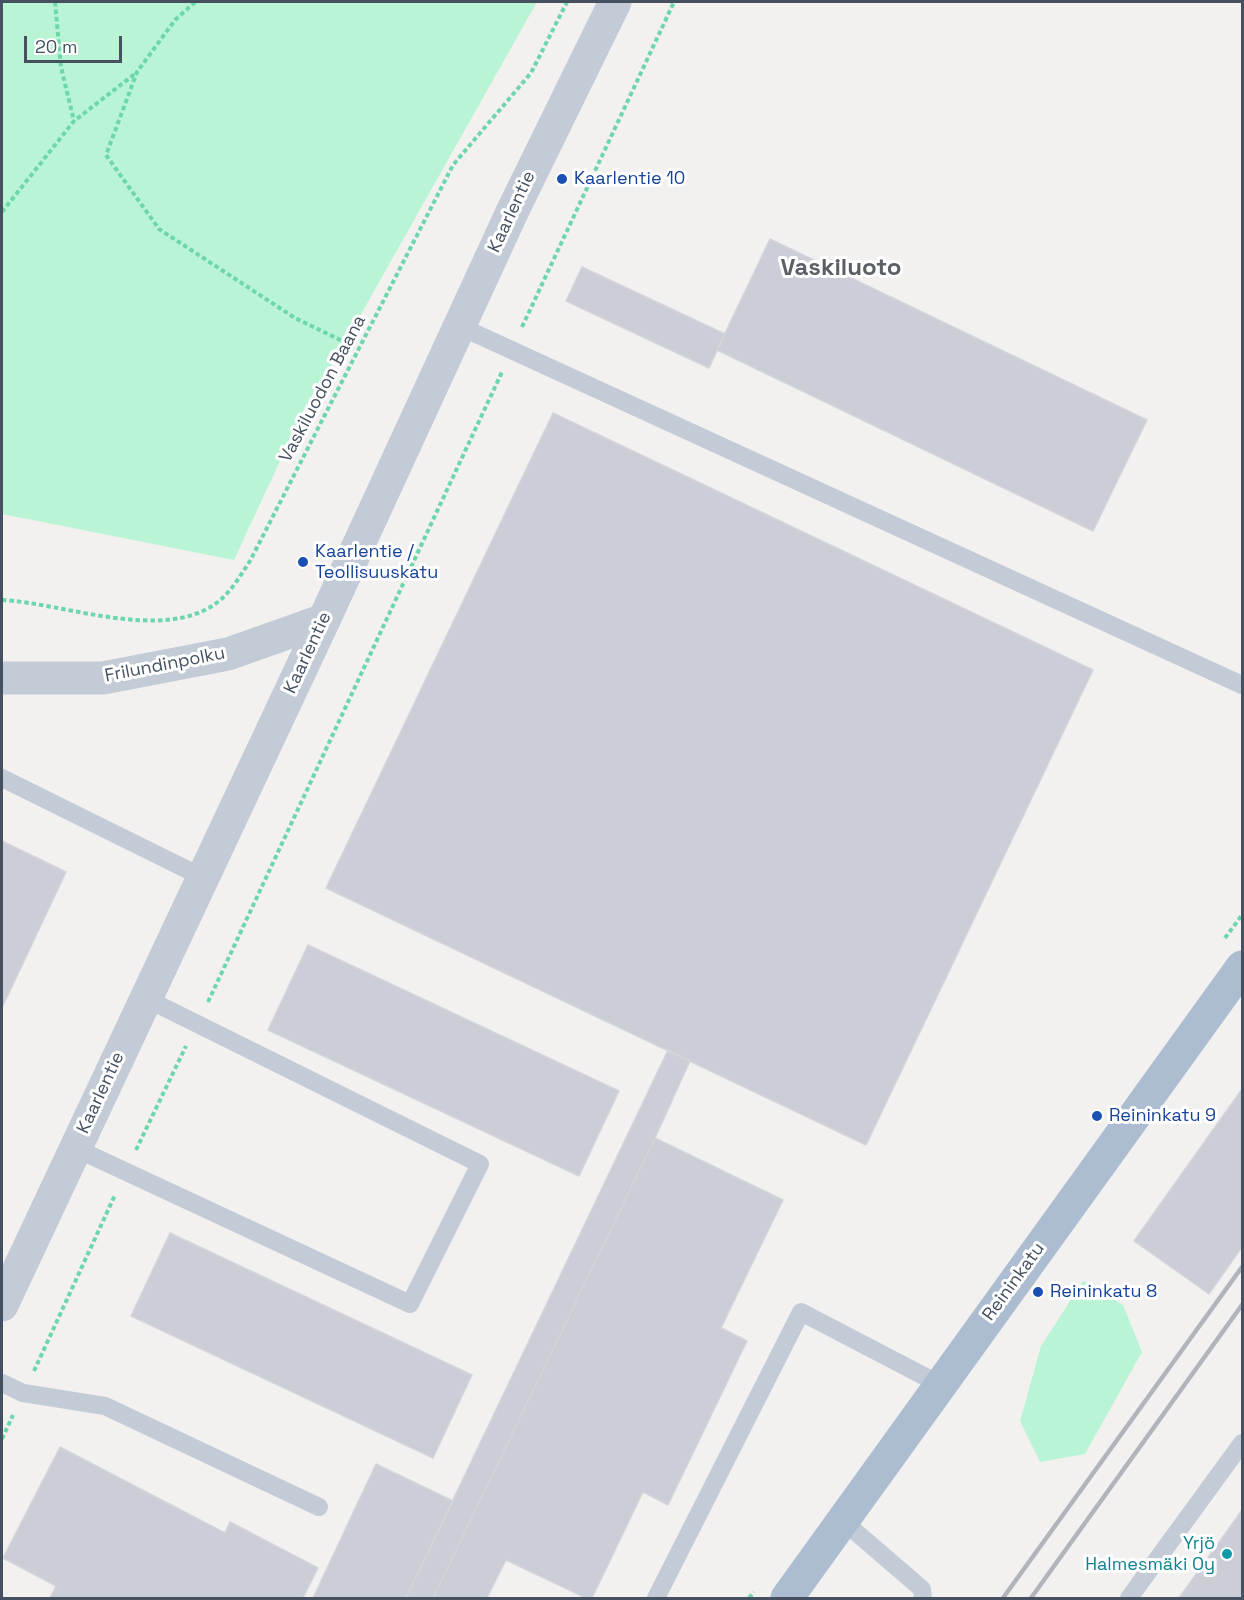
<!DOCTYPE html>
<meta charset="utf-8">
<style>
body{margin:0}
#map{position:relative;width:1244px;height:1600px;overflow:hidden;background:#f3f0f0;font-family:"Space Grotesk",sans-serif}
canvas{display:block}
.frame{position:absolute;inset:0;border:3px solid #455160;pointer-events:none}
.scale{position:absolute;left:24px;top:36px;width:98px;height:27px;box-sizing:border-box;border:3px solid #455160;border-top:0;padding-left:8px;font-size:18px;line-height:21px;white-space:nowrap;color:#455160;-webkit-text-stroke:4px #fff;paint-order:stroke}
</style>
<div id="map">
<canvas width="1244" height="1600"></canvas>
<div class="frame"></div>
<div class="scale">20 m</div>
</div>
<script>
const ctx = document.querySelector('canvas').getContext('2d');
ctx.lineJoin = 'round';
function paint(path, color) {
  ctx.fillStyle = color;
  ctx.fill(path, 'evenodd');
}
function stroke(path, color, width, dash) {
  ctx.strokeStyle = color;
  ctx.lineWidth = width;
  ctx.lineCap = dash ? 'butt' : 'round';
  ctx.setLineDash(dash || []);
  ctx.stroke(path);
}
function label(font, color, halo, rows, align = 'center') {
  ctx.font = font + ' "Space Grotesk",sans-serif';
  ctx.lineWidth = 6;
  ctx.setLineDash([]);
  ctx.textBaseline = 'middle';
  ctx.strokeStyle = halo;
  ctx.fillStyle = color;
  for (const [text, x, y, turn = 0] of rows) {
    ctx.save();
    ctx.translate(x, y);
    ctx.rotate((+turn || 0) * Math.PI / 180);
    ctx.textAlign = isNaN(turn) ? turn : align;
    if (halo) ctx.strokeText(text, 0, 0);
    ctx.fillText(text, 0, 0);
    ctx.restore();
  }
}
const green = new Path2D(`
 M2,2H537L342,348L306,405L234,560L2,514Z
 M1083,1281L1123,1305L1142,1352L1085,1454L1040,1462L1020,1421L1041,1346Z`);
const building = new Path2D(`
 M770,239L1147,420L1093,531L717,350Z
 M582,267L725,334L709,368L566,301Z
 M553,413L1093,670L866,1145L326,888Z
 M2,841L66,872L2,1008Z
 M308,945L619,1091L579,1176L268,1030Z
 M668,1050L690,1061L655,1138L433,1598H406Z
 M1242,1089V1247L1209,1294L1134,1241Z
 M655,1138L783,1200L721,1328L747,1341L668,1505L643,1492L592,1598H586L506,1560L487,1598H433Z
 M170,1233L472,1375L433,1458L131,1316Z
 M60,1447L225,1533L230,1522L318,1568L303,1598H50L56,1586L3,1558Z
 M376,1464L453,1501L406,1598H313Z
 M1242,1510V1598H1179Z`);
const path = new Path2D(`
 M55,2L61,67L74,121
 M195,2L175,20L137,72L106,155L159,229L295,318L359,349
 M2,212L74,121L136,73
 M522,327L674,2
 M2,600C63,603 161,642 215,604C230,594 240,576 250,561L453,165L531,73L567,2
 M1225,938L1242,915
 M208,1002L502,372
 M136,1150L186,1046
 M34,1371L115,1195
 M2,1439L13,1415
 M749,1598L754,1592`);
const service = new Path2D(`
 M459,326L1242,685
 M2,778L202,877
 M75,1148L410,1304L480,1164L145,998
 M2,1383L23,1393L105,1406L319,1507
 M843,1521L922,1589L923,1598
 M656,1598L801,1312L941,1385
 M1129,1598L1242,1443`);
const minor = new Path2D(`
 M2,678H103L228,654L324,620`);
const tertiary = new Path2D(`
 M2,1305L324,620L513,210L615,2`);
const primary = new Path2D(`
 M787,1598L1242,967`);
const rail = new Path2D(`
 M1003,1598L1242,1267
 M1031,1598L1242,1305`);
const markers = [
 [562,179,6,"#1a4fb4"],
 [303,562,6,"#1a4fb4"],
 [1097,1116,6,"#1a4fb4"],
 [1038,1292,6,"#1a4fb4"],
 [1227,1554,6,"#0f9aa8"]
];
const transitNames = [
 ["Kaarlentie 10",574,179],
 ["Kaarlentie /",315,552],
 ["Teollisuuskatu",315,573],
 ["Reininkatu 9",1109,1116],
 ["Reininkatu 8",1050,1292]
];
const streetNames = [
 ["Kaarlentie",512,212,-65],
 ["Vaskiluodon Baana",323,389,-62],
 ["Kaarlentie",308,653,-65],
 ["Frilundinpolku",165,665,-11],
 ["Kaarlentie",101,1093,-65],
 ["Reininkatu",1014,1282,-54]
];
const cultureNames = [
 ["Yrjö",1215,1544],
 ["Halmesmäki Oy",1215,1565]
];
const districtNames = [
 ["Vaskiluoto",841,268]
];
paint(green, '#b9f5d5');
paint(building, '#cbced6');
stroke(building, '#d3d5dc', 1.5);
stroke(path, '#6dd7ab', 4, [4.5, 3]);
stroke(service, '#c2cbd6', 18);
stroke(minor, '#c2cbd6', 33);
stroke(tertiary, '#c2cbd6', 33);
stroke(primary, '#acbdd2', 33);
stroke(rail, '#b1b4bb', 4.5);
for (const [x, y, r, color] of markers) {
  const dot = new Path2D();
  dot.arc(x, y, r, 0, 2 * Math.PI);
  ctx.fillStyle = color;
  ctx.fill(dot);
  stroke(dot, '#fff', 2);
}
label('18px', '#164399', '#fff', transitNames, 'left');
label('18px', '#455160', '#fff', streetNames);
label('18px', '#0d838f', '#fff', cultureNames, 'right');
label('bold 24px', '#5b5f66', '#fff', districtNames);
</script>
